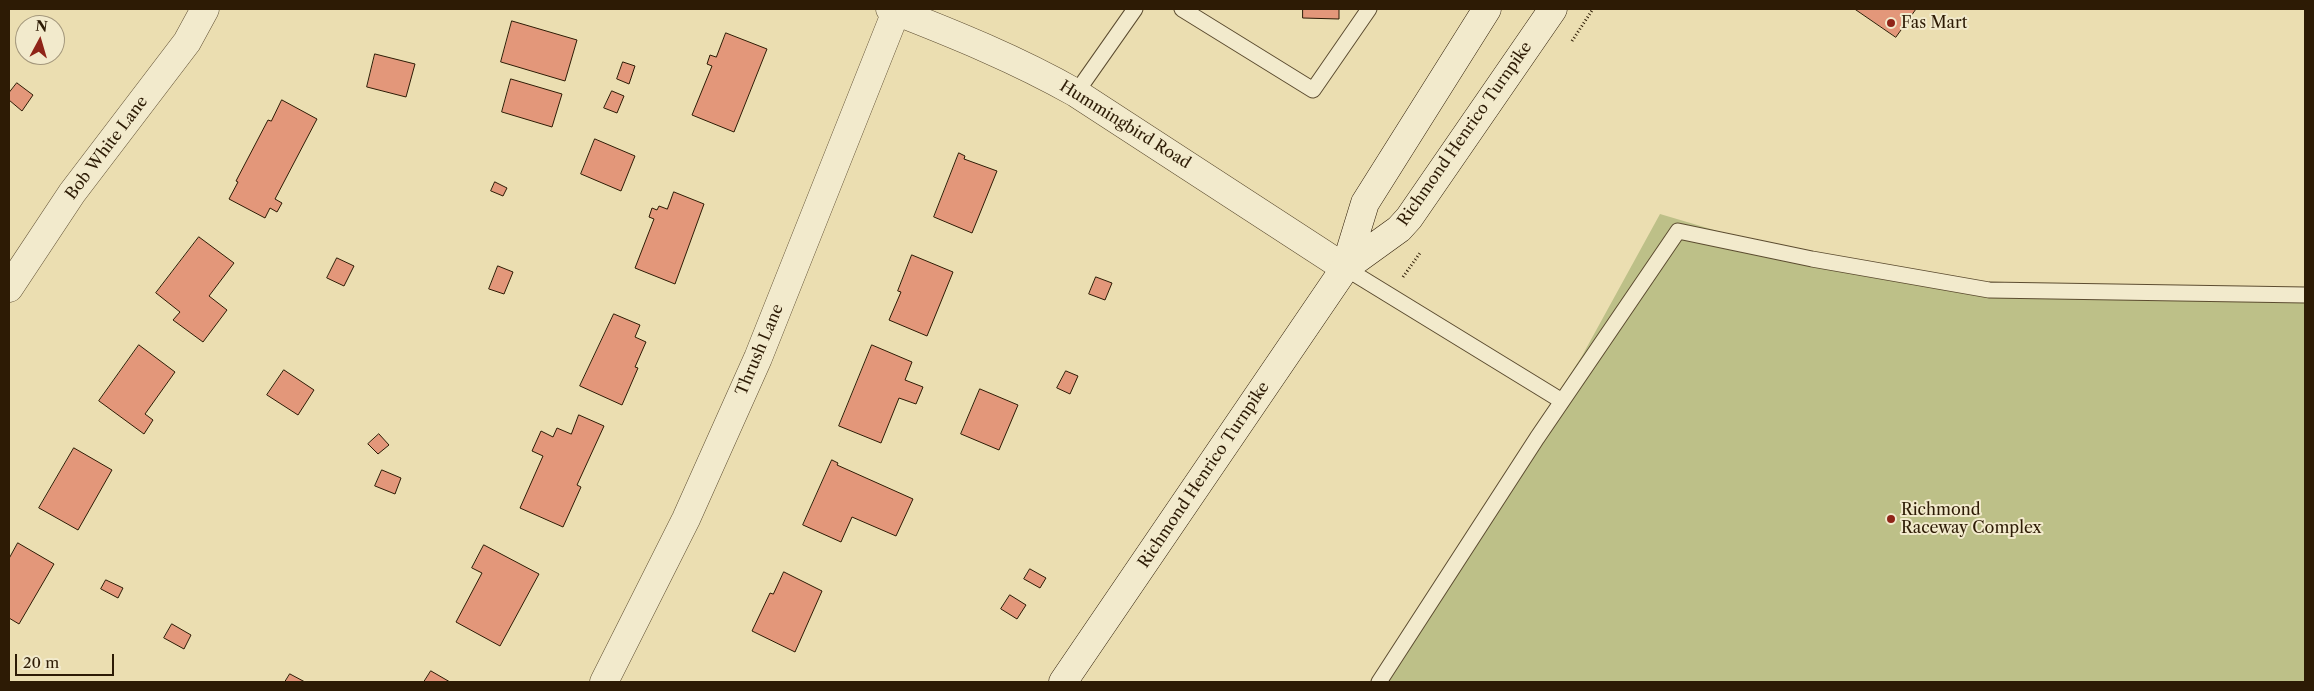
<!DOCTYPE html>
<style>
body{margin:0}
#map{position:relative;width:2314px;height:691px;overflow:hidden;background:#ebdeb1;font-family:"Libre Caslon Text",serif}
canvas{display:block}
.frame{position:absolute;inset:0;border:10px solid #2d1b05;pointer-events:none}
.north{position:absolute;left:15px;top:15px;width:50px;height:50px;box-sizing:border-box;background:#f2eacc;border:1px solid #a3977c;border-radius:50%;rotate:6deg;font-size:14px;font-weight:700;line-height:20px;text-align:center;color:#2d1b05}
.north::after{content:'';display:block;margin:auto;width:18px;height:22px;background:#8f2418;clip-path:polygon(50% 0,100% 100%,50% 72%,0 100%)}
.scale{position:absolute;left:15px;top:654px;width:99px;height:22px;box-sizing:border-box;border:2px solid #2d1b05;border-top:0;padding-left:6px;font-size:15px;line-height:18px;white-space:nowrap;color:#2d1b05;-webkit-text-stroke:4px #f2eacc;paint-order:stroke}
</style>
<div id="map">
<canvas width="2314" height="691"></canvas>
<div class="frame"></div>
<div class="north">N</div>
<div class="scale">20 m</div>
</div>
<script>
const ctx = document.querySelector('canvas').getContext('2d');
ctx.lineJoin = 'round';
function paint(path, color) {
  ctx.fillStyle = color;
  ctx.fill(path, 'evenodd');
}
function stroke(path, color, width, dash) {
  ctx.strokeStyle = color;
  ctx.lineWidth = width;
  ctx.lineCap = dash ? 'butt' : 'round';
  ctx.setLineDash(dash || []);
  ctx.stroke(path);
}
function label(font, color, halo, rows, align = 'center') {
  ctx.font = font + ' "Libre Caslon Text",serif';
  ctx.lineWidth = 4;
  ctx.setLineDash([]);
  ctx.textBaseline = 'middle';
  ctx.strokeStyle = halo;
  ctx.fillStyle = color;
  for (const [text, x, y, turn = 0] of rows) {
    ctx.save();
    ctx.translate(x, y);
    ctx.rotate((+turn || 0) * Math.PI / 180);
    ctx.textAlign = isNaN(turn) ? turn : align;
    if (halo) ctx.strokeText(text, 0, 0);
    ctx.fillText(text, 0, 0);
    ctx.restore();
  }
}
const green = new Path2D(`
 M1660,214L1812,259L1989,290L2305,295V682H1371L1582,356Z`);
const building = new Path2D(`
 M1303,9H1339V19L1303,18Z
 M1855,9H1916L1896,37Z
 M512,21L577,40L565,81L501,62Z
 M726,33L767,49L734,132L692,115L712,66L707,64L710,55L716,57Z
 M375,54L415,64L406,97L367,87Z
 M623,62L635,66L629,84L617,79Z
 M511,79L562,94L552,127L502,112Z
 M17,83L33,95L22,111L9,100V93Z
 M612,91L624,96L617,113L604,108Z
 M282,100L317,119L275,199L282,203L277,212L270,208L265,218L229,199L238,182L236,181L268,120L271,121Z
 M595,139L635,156L621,191L581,174Z
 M959,153L965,156L964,159L997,171L972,233L934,217Z
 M495,182L507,188L503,196L491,191Z
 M674,192L704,204L675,284L635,268L654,219L649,217L652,208L657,210L659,206L667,209Z
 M199,237L234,263L209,296L227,310L203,342L173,320L180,312L156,293Z
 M912,255L953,272L927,336L889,320L901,292L898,291Z
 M337,258L354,266L344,286L327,278Z
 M498,266L513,272L504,294L489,289Z
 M1096,277L1112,283L1105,300L1089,294Z
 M614,314L640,325L635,337L646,342L635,367L638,368L622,405L580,386Z
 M139,345L175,372L145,414L153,420L144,434L99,401Z
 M872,345L912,362L905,380L923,387L916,404L899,398L881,443L839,426Z
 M284,370L314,390L298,415L267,395Z
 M1066,371L1078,376L1070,394L1057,388Z
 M980,389L1018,405L999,450L961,434Z
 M579,415L604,426L577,485L581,487L563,527L520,508L543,456L532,451L541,431L553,437L557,428L571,434Z
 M379,434L389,445L378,454L368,444Z
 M74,448L112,470L78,530L39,508Z
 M832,460L838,463L837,465L913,499L896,536L852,517L841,542L803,525Z
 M382,470L401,478L395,494L375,486Z
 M18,543L54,564L19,624L9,618V559Z
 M484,545L539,574L500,646L456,622L482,573L472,568Z
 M1030,569L1046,578L1040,588L1024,579Z
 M784,572L822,591L795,652L752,631L770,593L773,594Z
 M106,580L123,588L118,598L101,589Z
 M1010,595L1026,605L1017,619L1001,609Z
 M172,624L191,635L184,649L164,638Z
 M431,671L450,682H424Z
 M290,674L305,682H285Z`);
const path = new Path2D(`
 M1572,41L1593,9
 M1403,277L1420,253`);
const service = new Path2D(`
 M1182,9L1313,90L1369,9
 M1076,93L1135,9
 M1345,268L1562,401
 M1379,682L1537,438L1678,231L1812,259L1989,290L2305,295`);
const minor = new Path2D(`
 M890,9C954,34 1016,59 1076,93L1345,268
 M9,288L72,193L187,42L205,9
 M604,682L686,519L758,358L897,9`);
const secondary = new Path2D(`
 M1345,268L1399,229L1409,218L1553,9
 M1063,682L1345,268L1365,203L1487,9`);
const markers = [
 [1891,23,5,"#8f2418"],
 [1891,519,5,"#8f2418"]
];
const poiNames = [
 ["Fas Mart",1901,23],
 ["Richmond",1901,510],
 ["Raceway Complex",1901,528]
];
const streetNames = [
 ["Hummingbird Road",1125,125,32],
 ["Richmond Henrico Turnpike",1465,134,-55],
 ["Bob White Lane",107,148,-53],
 ["Thrush Lane",760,350,-67],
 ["Richmond Henrico Turnpike",1204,475,-56]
];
paint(green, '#bdc088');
paint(building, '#e3977a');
stroke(building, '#2d1b05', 1);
stroke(service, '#5c4c30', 17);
stroke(minor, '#5c4c30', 29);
stroke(secondary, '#2d1b05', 29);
stroke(path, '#2d1b05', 3, [1, 2.5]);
stroke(service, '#f2eacc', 15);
stroke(minor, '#f2eacc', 28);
stroke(secondary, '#f2eacc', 28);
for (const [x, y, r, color] of markers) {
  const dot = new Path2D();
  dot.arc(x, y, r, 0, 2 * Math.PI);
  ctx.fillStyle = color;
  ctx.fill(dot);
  stroke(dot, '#f2eacc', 2);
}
label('16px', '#2d1b05', '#f2eacc', poiNames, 'left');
label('16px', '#2d1b05', '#f2eacc', streetNames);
</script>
